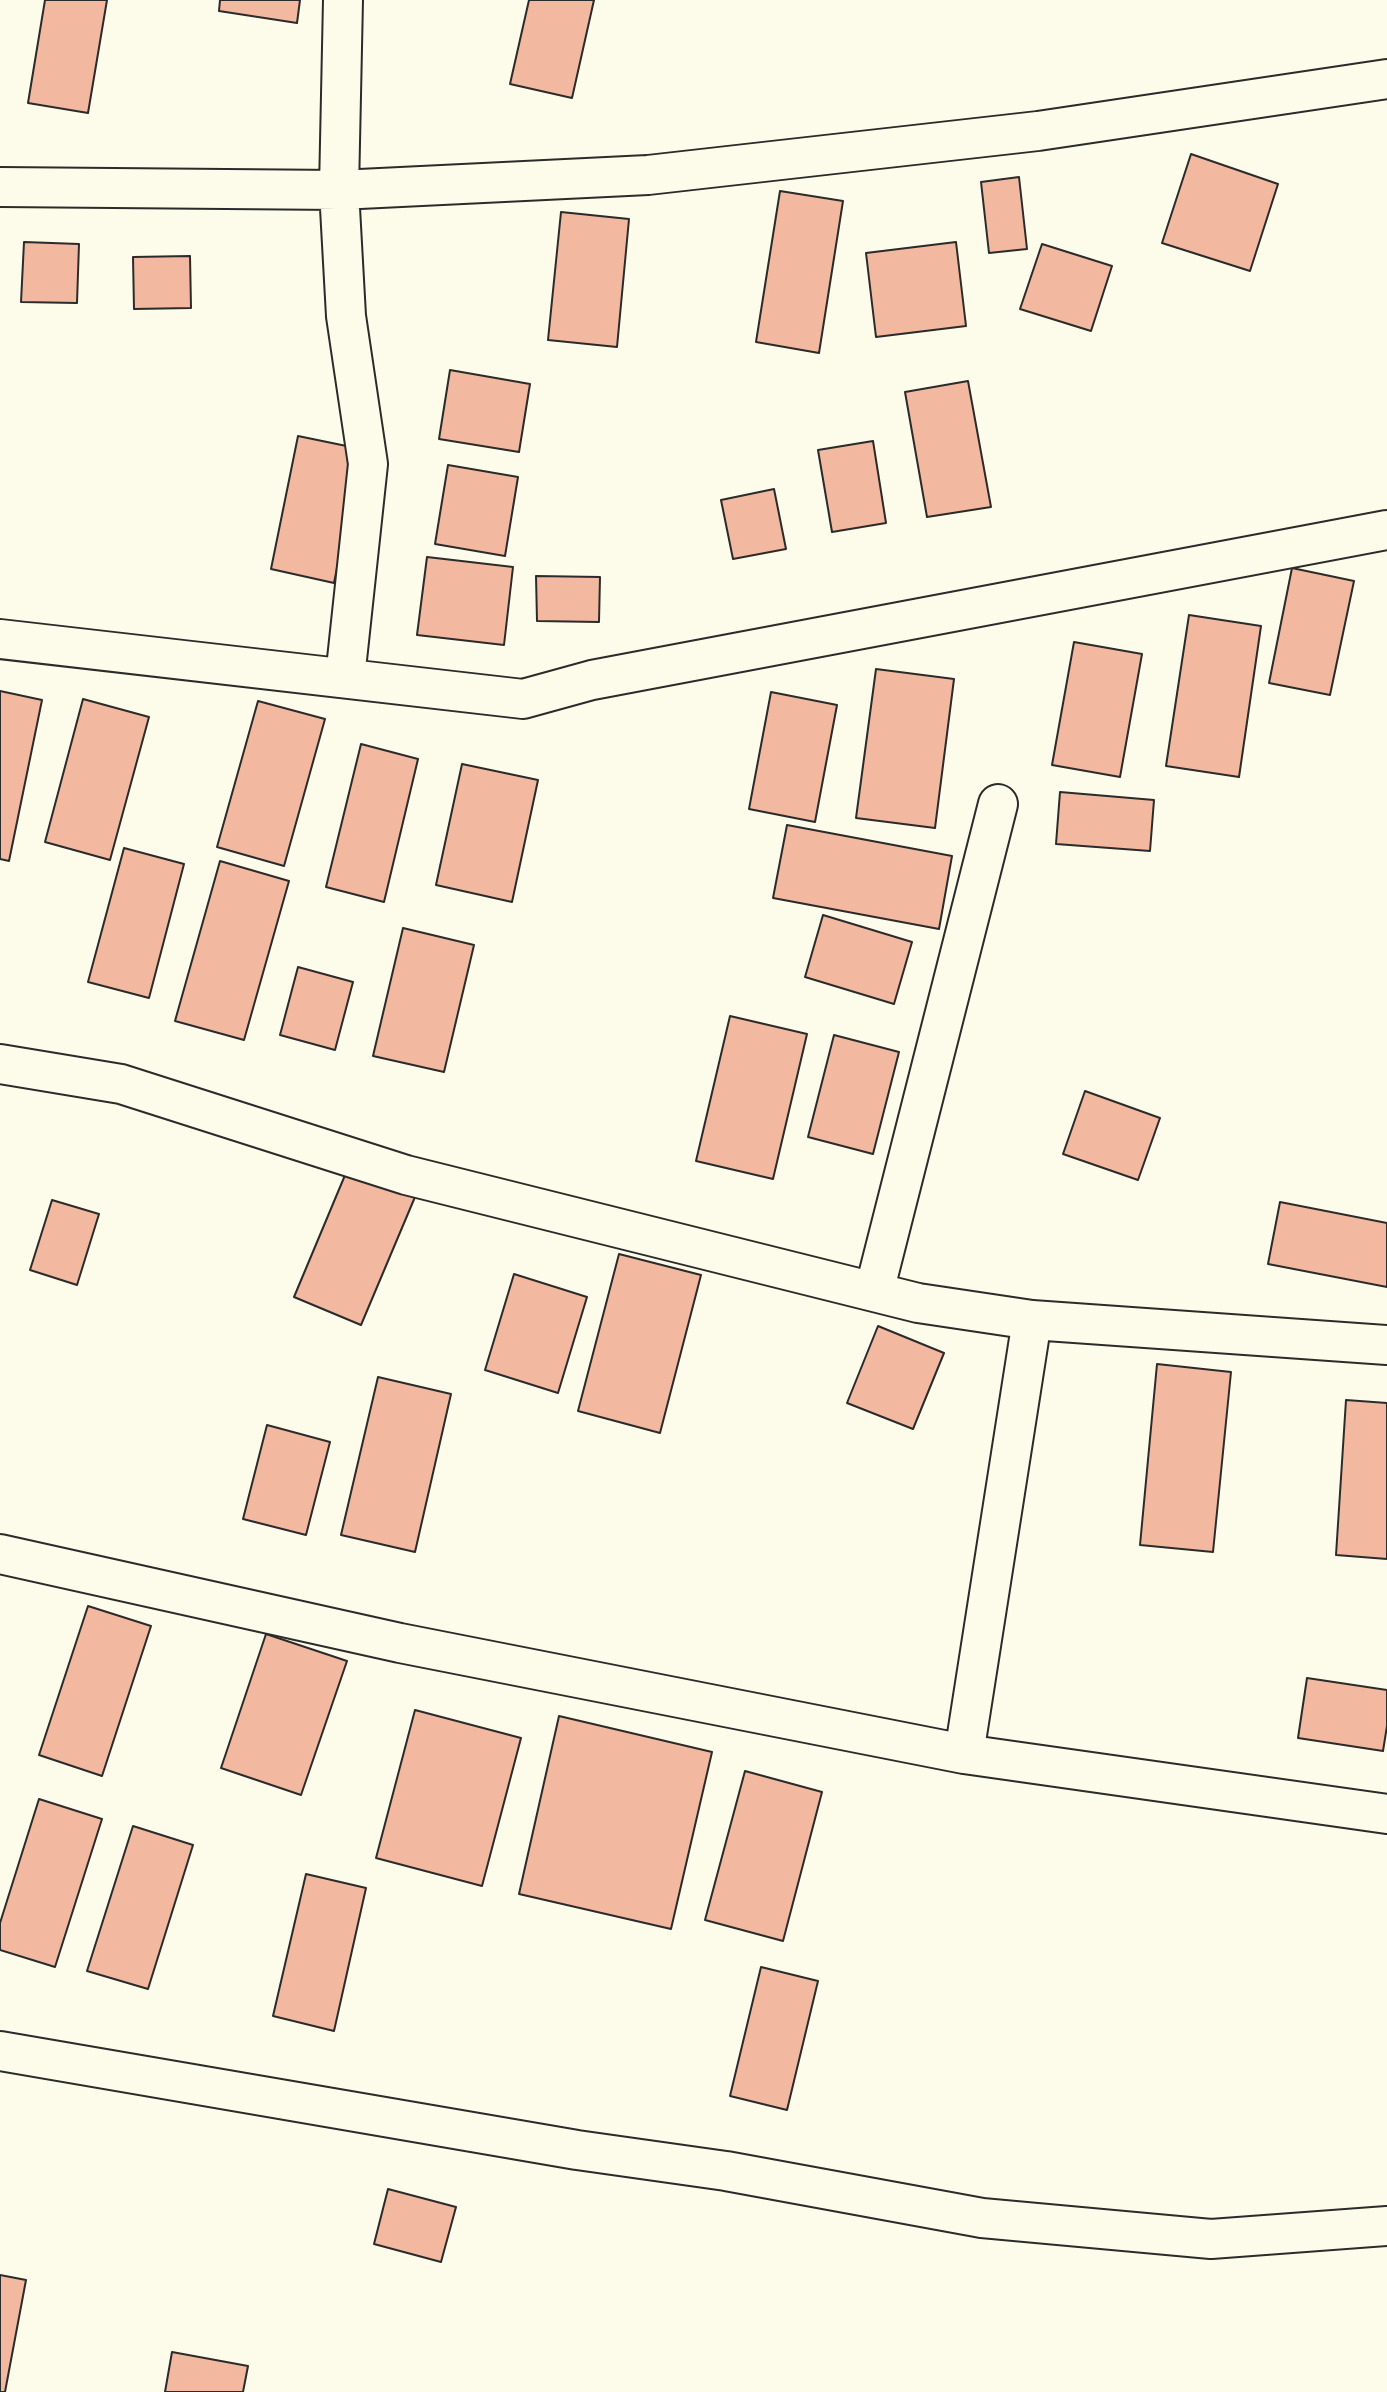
<!DOCTYPE html>
<style>
body{margin:0}
canvas{display:block;background:#fdfbea}
</style>
<canvas width="1387" height="2392"></canvas>
<script>
const ctx = document.querySelector('canvas').getContext('2d');
ctx.lineJoin = 'round';
function paint(path, color) {
  ctx.fillStyle = color;
  ctx.fill(path, 'evenodd');
}
function stroke(path, color, width, dash) {
  ctx.strokeStyle = color;
  ctx.lineWidth = width;
  ctx.lineCap = dash ? 'butt' : 'round';
  ctx.setLineDash(dash || []);
  ctx.stroke(path);
}
const building = new Path2D(`
 M45,0H107L88,113L28,103Z
 M220,0H300L297,23L219,11Z
 M529,0H594L572,98L510,84Z
 M1191,154L1278,184L1250,271L1162,243Z
 M1019,177L1027,249L989,253L981,182Z
 M780,191L843,201L819,353L756,342Z
 M561,212L629,219L617,347L548,340Z
 M24,242L79,244L77,303L21,302Z
 M956,242L966,326L876,337L866,253Z
 M1042,244L1112,266L1091,331L1020,309Z
 M190,256L191,308L134,309L133,257Z
 M450,370L530,384L519,452L439,439Z
 M968,381L991,507L927,517L905,392Z
 M298,436L361,449L334,583L271,569Z
 M873,441L886,523L832,532L818,450Z
 M448,465L518,477L505,556L435,544Z
 M774,489L786,549L733,559L721,500Z
 M427,557L513,567L504,645L417,635Z
 M1292,568L1354,581L1330,695L1269,683Z
 M536,576L600,577L599,622L537,621Z
 M1189,615L1261,626L1239,777L1166,766Z
 M1074,642L1142,654L1120,777L1052,765Z
 M876,669L954,679L935,828L856,818Z
 M0,691L42,700L9,861L0,859Z
 M771,692L837,705L815,822L749,809Z
 M83,699L149,717L110,860L45,842Z
 M258,701L325,719L284,866L217,847Z
 M361,744L418,759L384,902L326,887Z
 M462,764L538,780L512,902L436,885Z
 M1060,792L1154,800L1150,851L1056,844Z
 M787,825L952,856L939,929L773,898Z
 M124,848L184,864L149,998L88,982Z
 M220,861L289,881L244,1040L175,1021Z
 M823,915L912,942L894,1004L805,977Z
 M403,928L474,945L444,1072L373,1056Z
 M298,967L353,982L335,1050L280,1035Z
 M730,1016L807,1034L773,1179L696,1161Z
 M834,1035L899,1052L873,1154L808,1137Z
 M1085,1091L1160,1118L1138,1180L1063,1154Z
 M348,1168L415,1197L361,1325L294,1297Z
 M52,1200L99,1214L77,1285L30,1270Z
 M1280,1202L1387,1223V1287L1268,1264Z
 M619,1254L701,1275L660,1433L578,1411Z
 M514,1274L587,1297L558,1393L485,1370Z
 M878,1326L944,1353L913,1429L847,1403Z
 M1157,1364L1231,1372L1213,1552L1140,1545Z
 M378,1377L451,1394L415,1552L341,1535Z
 M1346,1400L1387,1403V1559L1336,1555Z
 M267,1425L330,1442L306,1535L243,1519Z
 M88,1606L151,1626L102,1776L39,1755Z
 M266,1634L347,1661L301,1795L221,1768Z
 M1307,1678L1387,1690V1726L1383,1751L1298,1738Z
 M415,1710L521,1738L482,1886L376,1858Z
 M559,1716L712,1752L671,1929L519,1894Z
 M745,1771L822,1792L783,1941L705,1920Z
 M39,1799L102,1819L55,1967L0,1950V1923Z
 M133,1826L193,1845L148,1989L87,1971Z
 M306,1874L366,1888L334,2031L273,2016Z
 M761,1967L818,1981L787,2110L730,2096Z
 M388,2189L456,2207L441,2262L374,2244Z
 M0,2275L26,2280L5,2392H0Z
 M172,2352L248,2366L243,2392H165Z`);
const street = new Path2D(`
 M343,0L339,190L346,316L368,464L345,678
 M0,187L339,190L648,175L1038,131L1387,79
 M0,639L523,699L592,680L1387,530
 M0,1064L121,1084L406,1175L918,1303L1032,1320L1387,1345
 M874,1292L998,804
 M0,1554L400,1643L964,1754L1387,1814
 M964,1754L1032,1320
 M0,2051L577,2150L726,2171L982,2218L1211,2239L1387,2226`);
paint(building, '#f2b8a0');
stroke(building, '#2b2b2b', 2);
stroke(street, '#2b2b2b', 42);
stroke(street, '#fdfbea', 38);
</script>
